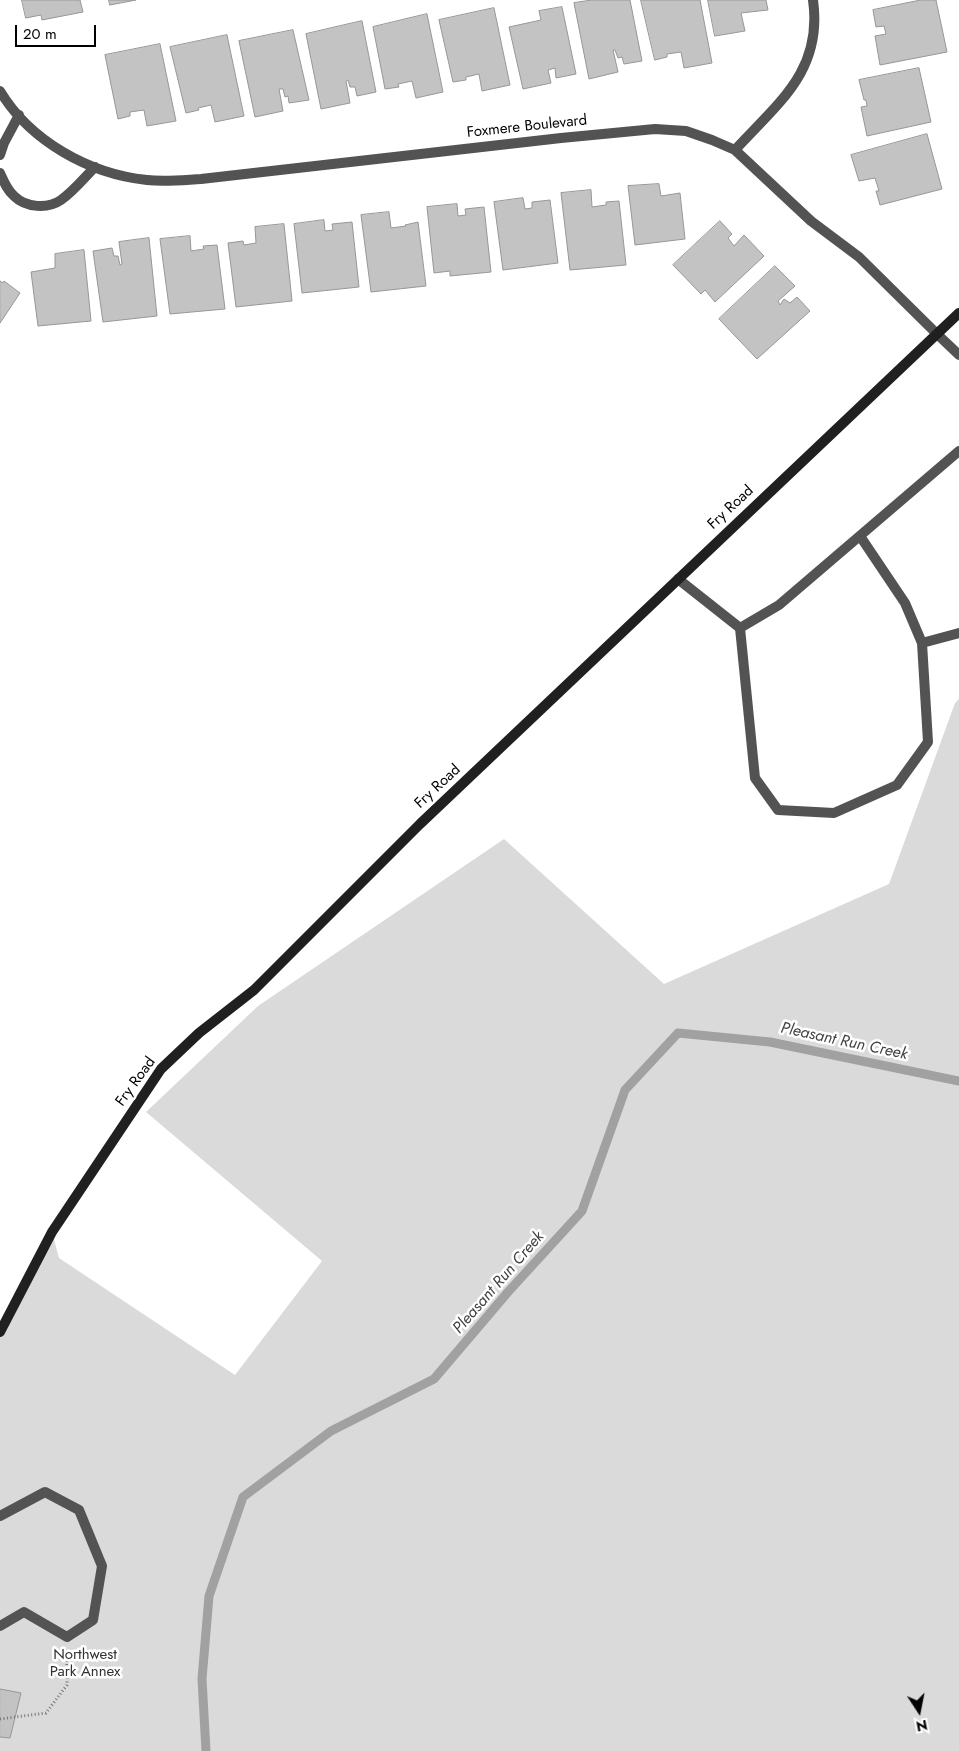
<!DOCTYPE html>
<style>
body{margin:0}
#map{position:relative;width:959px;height:1751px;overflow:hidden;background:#fff;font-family:Jost,sans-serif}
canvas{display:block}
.north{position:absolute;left:894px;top:1686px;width:50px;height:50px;-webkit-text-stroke:4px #fff;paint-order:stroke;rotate:169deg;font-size:14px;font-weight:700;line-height:20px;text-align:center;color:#000}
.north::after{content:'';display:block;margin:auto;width:18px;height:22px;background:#000;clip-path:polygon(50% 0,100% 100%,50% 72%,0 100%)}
.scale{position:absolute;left:15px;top:25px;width:81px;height:22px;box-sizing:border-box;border:2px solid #000;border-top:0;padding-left:6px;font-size:15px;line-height:18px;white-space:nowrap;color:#000;-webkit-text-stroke:4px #fff;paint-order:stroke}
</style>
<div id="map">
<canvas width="959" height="1751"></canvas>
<div class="north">N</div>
<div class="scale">20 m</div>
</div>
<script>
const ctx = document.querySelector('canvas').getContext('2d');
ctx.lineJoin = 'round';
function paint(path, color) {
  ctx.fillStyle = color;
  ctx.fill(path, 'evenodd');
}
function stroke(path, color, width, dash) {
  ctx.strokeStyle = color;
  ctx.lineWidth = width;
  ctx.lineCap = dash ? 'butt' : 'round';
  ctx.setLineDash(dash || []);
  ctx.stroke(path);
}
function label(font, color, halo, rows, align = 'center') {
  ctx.font = font + ' Jost,sans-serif';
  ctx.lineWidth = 5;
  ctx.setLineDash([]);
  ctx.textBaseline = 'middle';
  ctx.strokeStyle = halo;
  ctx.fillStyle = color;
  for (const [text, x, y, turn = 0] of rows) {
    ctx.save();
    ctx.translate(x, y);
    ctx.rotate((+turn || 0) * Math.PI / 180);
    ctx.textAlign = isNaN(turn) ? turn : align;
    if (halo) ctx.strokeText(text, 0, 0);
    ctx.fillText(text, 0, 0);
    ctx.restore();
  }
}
const green = new Path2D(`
 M959,699V1751H0V1332L52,1232L59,1258L235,1375L322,1261L146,1112L258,1006L504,839L664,984L889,884L955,703Z`);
const stream = new Path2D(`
 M206,1751L202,1679L209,1596L243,1497L331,1431L434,1379L508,1292L582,1211L625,1090L678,1033L770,1042L959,1081`);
const building = new Path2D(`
 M22,0H80L83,12L42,20L41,15L26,18Z
 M109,0H136L110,5Z
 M592,0H630L642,61L624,64L622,57L618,58L615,50H613L618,72L589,79L574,3Z
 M641,0H700L712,63L684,68L681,52L667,54V57L655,60Z
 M708,0H766L768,10L741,13L745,31L715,36Z
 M921,0H936L947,52L880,65L875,36L886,34L884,26L876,27L873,10Z
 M562,7L576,74L556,78L555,68L548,70L551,83L523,89L509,27L541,20L539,11Z
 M494,8L510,85L482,91L479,74L466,77V80L453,82L439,20Z
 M427,14L443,92L416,98L412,81L398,84L399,87L385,89L373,27Z
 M362,21L376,92L357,96L355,87H350L348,80L346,81L350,103L321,109L306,34Z
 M293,30L309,100L289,103L288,96L285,97L283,89H279L283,111L255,117L239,41Z
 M227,35L244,116L215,122L211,105L198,108L199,110L186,113L170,47Z
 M160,44L176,121L147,126L144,110L130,112V116L118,119L105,55Z
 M919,68L931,122L867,136L861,107L867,106L866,100H864L859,80Z
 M927,134L942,189L880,205L876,191H879L875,178L859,181L851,155Z
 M659,184L661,196L680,193L685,239L635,245L628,186Z
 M591,190L592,207L606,205V202L619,201L626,265L570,270L561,193Z
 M523,198L525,209L532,208V202L550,200L558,263L503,270L494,202Z
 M457,204L458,216L466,215L465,209L484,207L491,272L450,276V271L434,273L427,207Z
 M389,212L391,228L406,226L405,225L418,222L426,286L371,292L361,215Z
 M324,220L325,231L333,230L332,224L352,222L359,287L302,293L294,224Z
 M720,221L732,234L728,238L734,246L744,235L764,256L715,302L705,290L701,294L673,265Z
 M284,224L292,301L236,307L228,243L243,241L244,245L256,243L255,227Z
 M190,236L191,251L204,249L203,246L217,245L225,309L170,314L160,239Z
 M149,238L157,316L103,322L93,251L112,248L114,256H118L120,265L122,264L119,242Z
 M84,250L91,321L38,326L31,272L55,268V254Z
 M775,266L795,286L778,301L780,305L784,299L790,303L797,297L810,311L757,359L719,319Z
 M0,281L3,283L4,281L20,293L0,323Z
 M0,1689L21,1693L10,1738L0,1737Z`);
const path = new Path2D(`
 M0,1719L46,1713L67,1685V1655`);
const lane = new Path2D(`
 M937,334L959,355
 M678,579L740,628L779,605L959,451
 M740,628L755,778L778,810L834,813L897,785L928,742L922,643L905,603L860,536
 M922,643L959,633
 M0,1516L45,1492L79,1510L102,1566L93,1620L67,1637L24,1612L0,1626`);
const street = new Path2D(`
 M0,91C30,141 89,174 147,180C165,182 183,180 201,179L561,138L655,129L686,131L712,140L735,150L811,221L859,257L937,334
 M735,150C778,103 823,71 813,0
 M0,155L4,143L19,115
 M0,173C4,182 7,190 14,196C26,208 48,209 61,200C74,191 84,178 95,167`);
const secondary = new Path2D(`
 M0,1332L52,1232L161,1069L199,1033L254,990L420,824L959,313`);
const streetNames = [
 ["Foxmere Boulevard",527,127,-6],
 ["Fry Road",731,508,-43],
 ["Fry Road",438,787,-43],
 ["Fry Road",136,1082,-54]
];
const parkNames = [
 ["Northwest",85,1655],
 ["Park Annex",85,1672]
];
const waterNames = [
 ["Pleasant Run Creek",844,1042,12],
 ["Pleasant Run Creek",499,1283,-49]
];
paint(green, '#dadada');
stroke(stream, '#a1a1a1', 9);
paint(building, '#c3c3c3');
stroke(building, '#979797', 1);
stroke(path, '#757575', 3, [1, 2.5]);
stroke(lane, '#535353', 10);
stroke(street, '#535353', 10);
stroke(secondary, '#202020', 10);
label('15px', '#000', '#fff', streetNames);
label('15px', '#313131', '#fff', parkNames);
label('italic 16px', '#424242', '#fff', waterNames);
</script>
